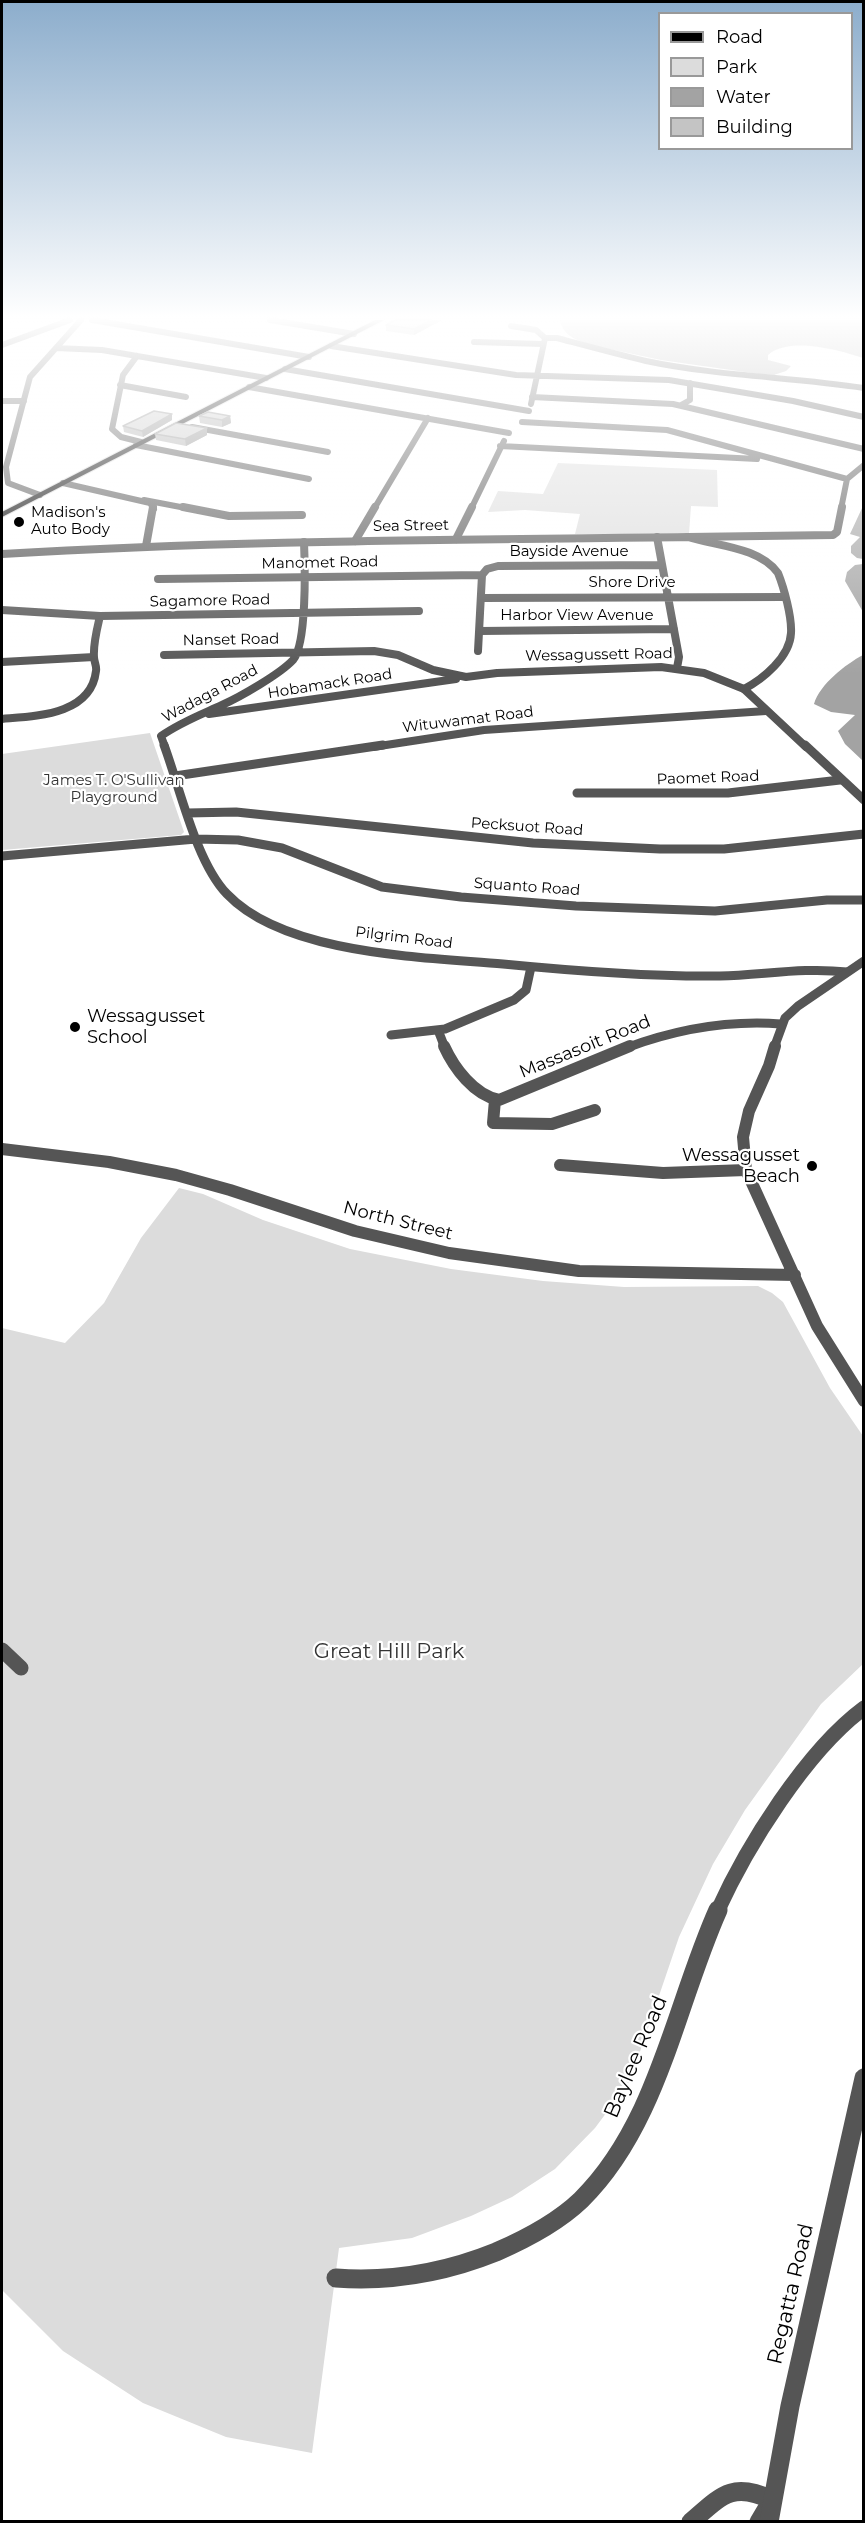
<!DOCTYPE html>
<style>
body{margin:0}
#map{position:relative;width:865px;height:2523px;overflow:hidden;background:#fff;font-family:Montserrat,sans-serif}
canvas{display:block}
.frame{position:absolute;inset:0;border:3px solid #000;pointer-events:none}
.legend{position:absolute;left:658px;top:12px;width:195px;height:138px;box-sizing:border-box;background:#fff;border:2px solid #999;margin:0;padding:8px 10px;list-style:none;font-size:18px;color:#000}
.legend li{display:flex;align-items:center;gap:12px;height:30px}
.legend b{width:30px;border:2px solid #999}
</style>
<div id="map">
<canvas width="865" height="2523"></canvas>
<div class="frame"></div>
<ul class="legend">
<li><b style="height:8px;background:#000"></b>Road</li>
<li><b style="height:16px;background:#dcdcdc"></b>Park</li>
<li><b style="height:16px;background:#a3a3a3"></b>Water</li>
<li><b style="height:16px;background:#c4c4c4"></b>Building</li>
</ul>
</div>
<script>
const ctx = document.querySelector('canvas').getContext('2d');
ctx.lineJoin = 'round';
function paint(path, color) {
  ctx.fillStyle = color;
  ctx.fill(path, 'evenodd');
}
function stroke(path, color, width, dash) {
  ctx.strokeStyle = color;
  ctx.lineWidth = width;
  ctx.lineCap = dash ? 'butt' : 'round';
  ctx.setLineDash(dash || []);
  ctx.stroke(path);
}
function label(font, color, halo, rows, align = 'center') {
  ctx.font = font + ' Montserrat,sans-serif';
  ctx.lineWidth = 4.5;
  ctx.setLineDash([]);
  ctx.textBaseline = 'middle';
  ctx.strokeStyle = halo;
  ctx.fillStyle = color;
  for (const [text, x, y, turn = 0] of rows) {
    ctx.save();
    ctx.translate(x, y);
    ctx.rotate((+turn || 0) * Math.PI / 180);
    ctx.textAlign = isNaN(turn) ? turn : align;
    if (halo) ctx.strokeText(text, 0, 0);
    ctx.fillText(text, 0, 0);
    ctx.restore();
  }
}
const green = new Path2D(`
 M558,463L717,470L718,507L691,506L689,534H575L580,514L525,510L488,512L498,491L543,494Z
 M150,733L184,832L181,835L2,850V754Z
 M179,1188L203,1194L263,1220L350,1249L451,1269L543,1281L624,1287L758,1286L772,1293L783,1302L830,1388L863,1436V1664L821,1704L745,1810L713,1864L679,1937L630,2081L595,2128L555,2169L512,2197L471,2216L412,2238L339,2248L312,2453L226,2437L143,2403L63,2351L2,2290V1328L65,1343L104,1303L141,1238Z`);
const water = new Path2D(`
 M560,320H863V358C839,350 789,336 768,355V360L791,366L786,371L774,375L759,374L661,360L586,344C573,338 563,335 560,320Z
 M863,506V559L857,558L851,553V546L860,537L850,534Z
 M863,564H864L863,612L845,581L847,572L855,565Z
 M863,655H864L863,761L845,744L838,731L855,715L831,712L814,704C820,684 846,664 863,655Z`);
const minorFar5 = new Path2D(`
 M92,320L309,357
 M270,320L354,334
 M511,326L536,330L545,338
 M545,338H557C587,346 616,354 646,361C717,376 792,377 864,388
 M474,342L543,344
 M331,346L516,375L669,380L793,401L864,417
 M56,348L102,350L266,378
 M137,356L123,375L112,429L121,437L141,442
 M285,369L529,411
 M120,385L186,397
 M249,387L509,433
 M532,397L673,404L864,449
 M2,401H24
 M531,404L545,338
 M681,405L690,400V383
 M522,422L667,430L847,479
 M192,427L328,452
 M136,445L309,479
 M500,446L757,459
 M63,483L150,503L154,509
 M40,495L8,483L6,467L30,377L81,320
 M144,500L191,509
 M374,509L428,418
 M471,509L504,441
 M841,509L847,479L864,465`);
const minorFar4 = new Path2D(`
 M183,507L229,516L302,515
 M657,537L679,657L677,668
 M688,537L833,535L837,532L842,507
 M456,539L472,507
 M355,541L375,507
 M146,546L153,507
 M482,575L487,569L498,566L660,565
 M158,579L482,575
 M481,598L783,597
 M2,610L100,616L419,611
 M480,631L674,629
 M478,651L482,575
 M164,655L374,651L398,655L433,670L466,677L497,673L661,667L704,673L744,689
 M2,662L94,657
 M209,714L456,679
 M2,719C36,716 91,715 96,671C97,666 94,662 94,657C93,644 97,629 100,616
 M165,747L161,736C181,722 200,715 222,705C240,697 280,674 293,660C307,644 305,566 304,542
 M373,747L484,730L766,711`);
const minorFar3 = new Path2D(`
 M164,745C180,788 196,862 227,894C285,955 424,957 503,964C575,971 648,977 720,976C763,975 804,967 847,972
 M175,776L383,745
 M577,793H728L840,780
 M188,813L236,812L533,843L660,849H724L864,834
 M2,856L196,839L238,840L282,848L382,887L461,897L576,906L715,911L827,900H864
 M438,1030L445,1048
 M391,1035L445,1029L514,1000L526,990L531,967
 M626,1048C677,1029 727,1020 781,1024`);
const minorFar2 = new Path2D(`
 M444,1046C454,1068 474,1095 499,1100L630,1046
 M495,1100L493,1123L552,1124L595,1110
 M560,1165L663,1173L746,1170`);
const minorFar1 = new Path2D(`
 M2,1650L21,1668
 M717,1912C747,1846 806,1751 864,1708`);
const minor = new Path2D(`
 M336,2278C392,2282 444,2273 496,2252C526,2239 557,2223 581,2200C658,2124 675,2006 718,1910
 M691,2522C721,2496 732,2481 772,2500L759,2522`);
const tertiaryFar4 = new Path2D(`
 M2,345L70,320`);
const tertiaryFar3 = new Path2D(`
 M2,554C230,540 459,540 688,537C717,546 759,547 778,573C784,588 792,617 791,633C790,657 763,679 744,689L806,747`);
const tertiaryFar2 = new Path2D(`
 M805,745L864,800
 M774,1048L785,1018L798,1006L864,961`);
const tertiaryFar1 = new Path2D(`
 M775,1046L769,1066L749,1111L743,1137L746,1170L817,1326L864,1401
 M2,1149L109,1162L176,1175L230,1190L355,1231L449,1253L579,1271L795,1275`);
const tertiary = new Path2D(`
 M769,2522L790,2406L864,2078`);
const primary = new Path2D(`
 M375,320H384L2,517V512Z`);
const wall = new Path2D(`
 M442,320L414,335L386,331V325Z
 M172,414V420L143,437L124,432L123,426Z
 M199,416H230L231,423L222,427L200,423Z
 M207,428V435L186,446L156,440L155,434Z`);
const shadedWall = new Path2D(`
 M431,320H442L414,335V329Z
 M172,414V420L143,437L142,431Z
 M230,416L231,423L222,427V420Z
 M207,428V435L186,446L185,439Z`);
const building = new Path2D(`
 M395,320H431L414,329L386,325Z
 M154,411L172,414L142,431L123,426Z
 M208,412L230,416L222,420L199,416Z
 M176,423L207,428L185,439L155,434Z`);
const markers = [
 [19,522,6,"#000"],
 [75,1027,6,"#000"],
 [812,1166,6,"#000"]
];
const farPoinames = [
 ["Madison's",31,513],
 ["Auto Body",31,530]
];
const farStreetnames = [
 ["Sea Street",411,526,-1],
 ["Bayside Avenue",569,552],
 ["Manomet Road",320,563,-1],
 ["Shore Drive",632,583],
 ["Sagamore Road",210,601,-1],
 ["Harbor View Avenue",577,616],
 ["Nanset Road",231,640,-1],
 ["Wessagussett Road",599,655,-1],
 ["Hobamack Road",330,684,-9],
 ["Wadaga Road",210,694,-28],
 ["Wituwamat Road",468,720,-7],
 ["Paomet Road",708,778,-2],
 ["Pecksuot Road",527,827,4],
 ["Squanto Road",527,887,4],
 ["Pilgrim Road",404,938,7]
];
const farParknames = [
 ["James T. O'Sullivan",114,781],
 ["Playground",114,798]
];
const poiNames = [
 ["Wessagusset",87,1017],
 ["School",87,1038],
 ["Wessagusset",800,1156,"right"],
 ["Beach",800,1177,"right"]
];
const streetNames = [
 ["Massasoit Road",585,1047,-22],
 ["North Street",398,1221,14]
];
const nearParknames = [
 ["Great Hill Park",389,1652]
];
const nearStreetnames = [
 ["Baylee Road",636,2057,-67],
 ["Regatta Road",791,2294,-77]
];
paint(green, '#dcdcdc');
paint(water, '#a3a3a3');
stroke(primary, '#dbdbdb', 2);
stroke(minorFar5, '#555', 6);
stroke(minorFar4, '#555', 8);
stroke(minorFar3, '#555', 9);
stroke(minorFar2, '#555', 12);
stroke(minorFar1, '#555', 15);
stroke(minor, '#555', 19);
stroke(tertiaryFar4, '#555', 6);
stroke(tertiaryFar3, '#555', 8);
stroke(tertiaryFar2, '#555', 9);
stroke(tertiaryFar1, '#555', 12);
stroke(tertiary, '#555', 19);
paint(primary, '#000');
paint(wall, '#a9a9a9');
paint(shadedWall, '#898989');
paint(building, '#c4c4c4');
stroke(building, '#898989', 1.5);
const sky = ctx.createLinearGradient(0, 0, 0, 674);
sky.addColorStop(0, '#8cadcc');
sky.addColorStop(0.47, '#fff');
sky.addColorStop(1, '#ffffff00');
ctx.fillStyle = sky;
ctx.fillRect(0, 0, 865, 674);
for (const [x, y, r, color] of markers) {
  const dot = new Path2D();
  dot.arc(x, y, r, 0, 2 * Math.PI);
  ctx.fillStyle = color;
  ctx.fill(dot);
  stroke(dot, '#fff', 2);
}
label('15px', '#000', '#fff', farPoinames, 'left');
label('15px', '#000', '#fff', farStreetnames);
label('15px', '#333', '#fff', farParknames);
label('18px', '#000', '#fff', poiNames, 'left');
label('18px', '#000', '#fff', streetNames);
label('21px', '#333', '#fff', nearParknames);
label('21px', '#000', '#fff', nearStreetnames);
</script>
